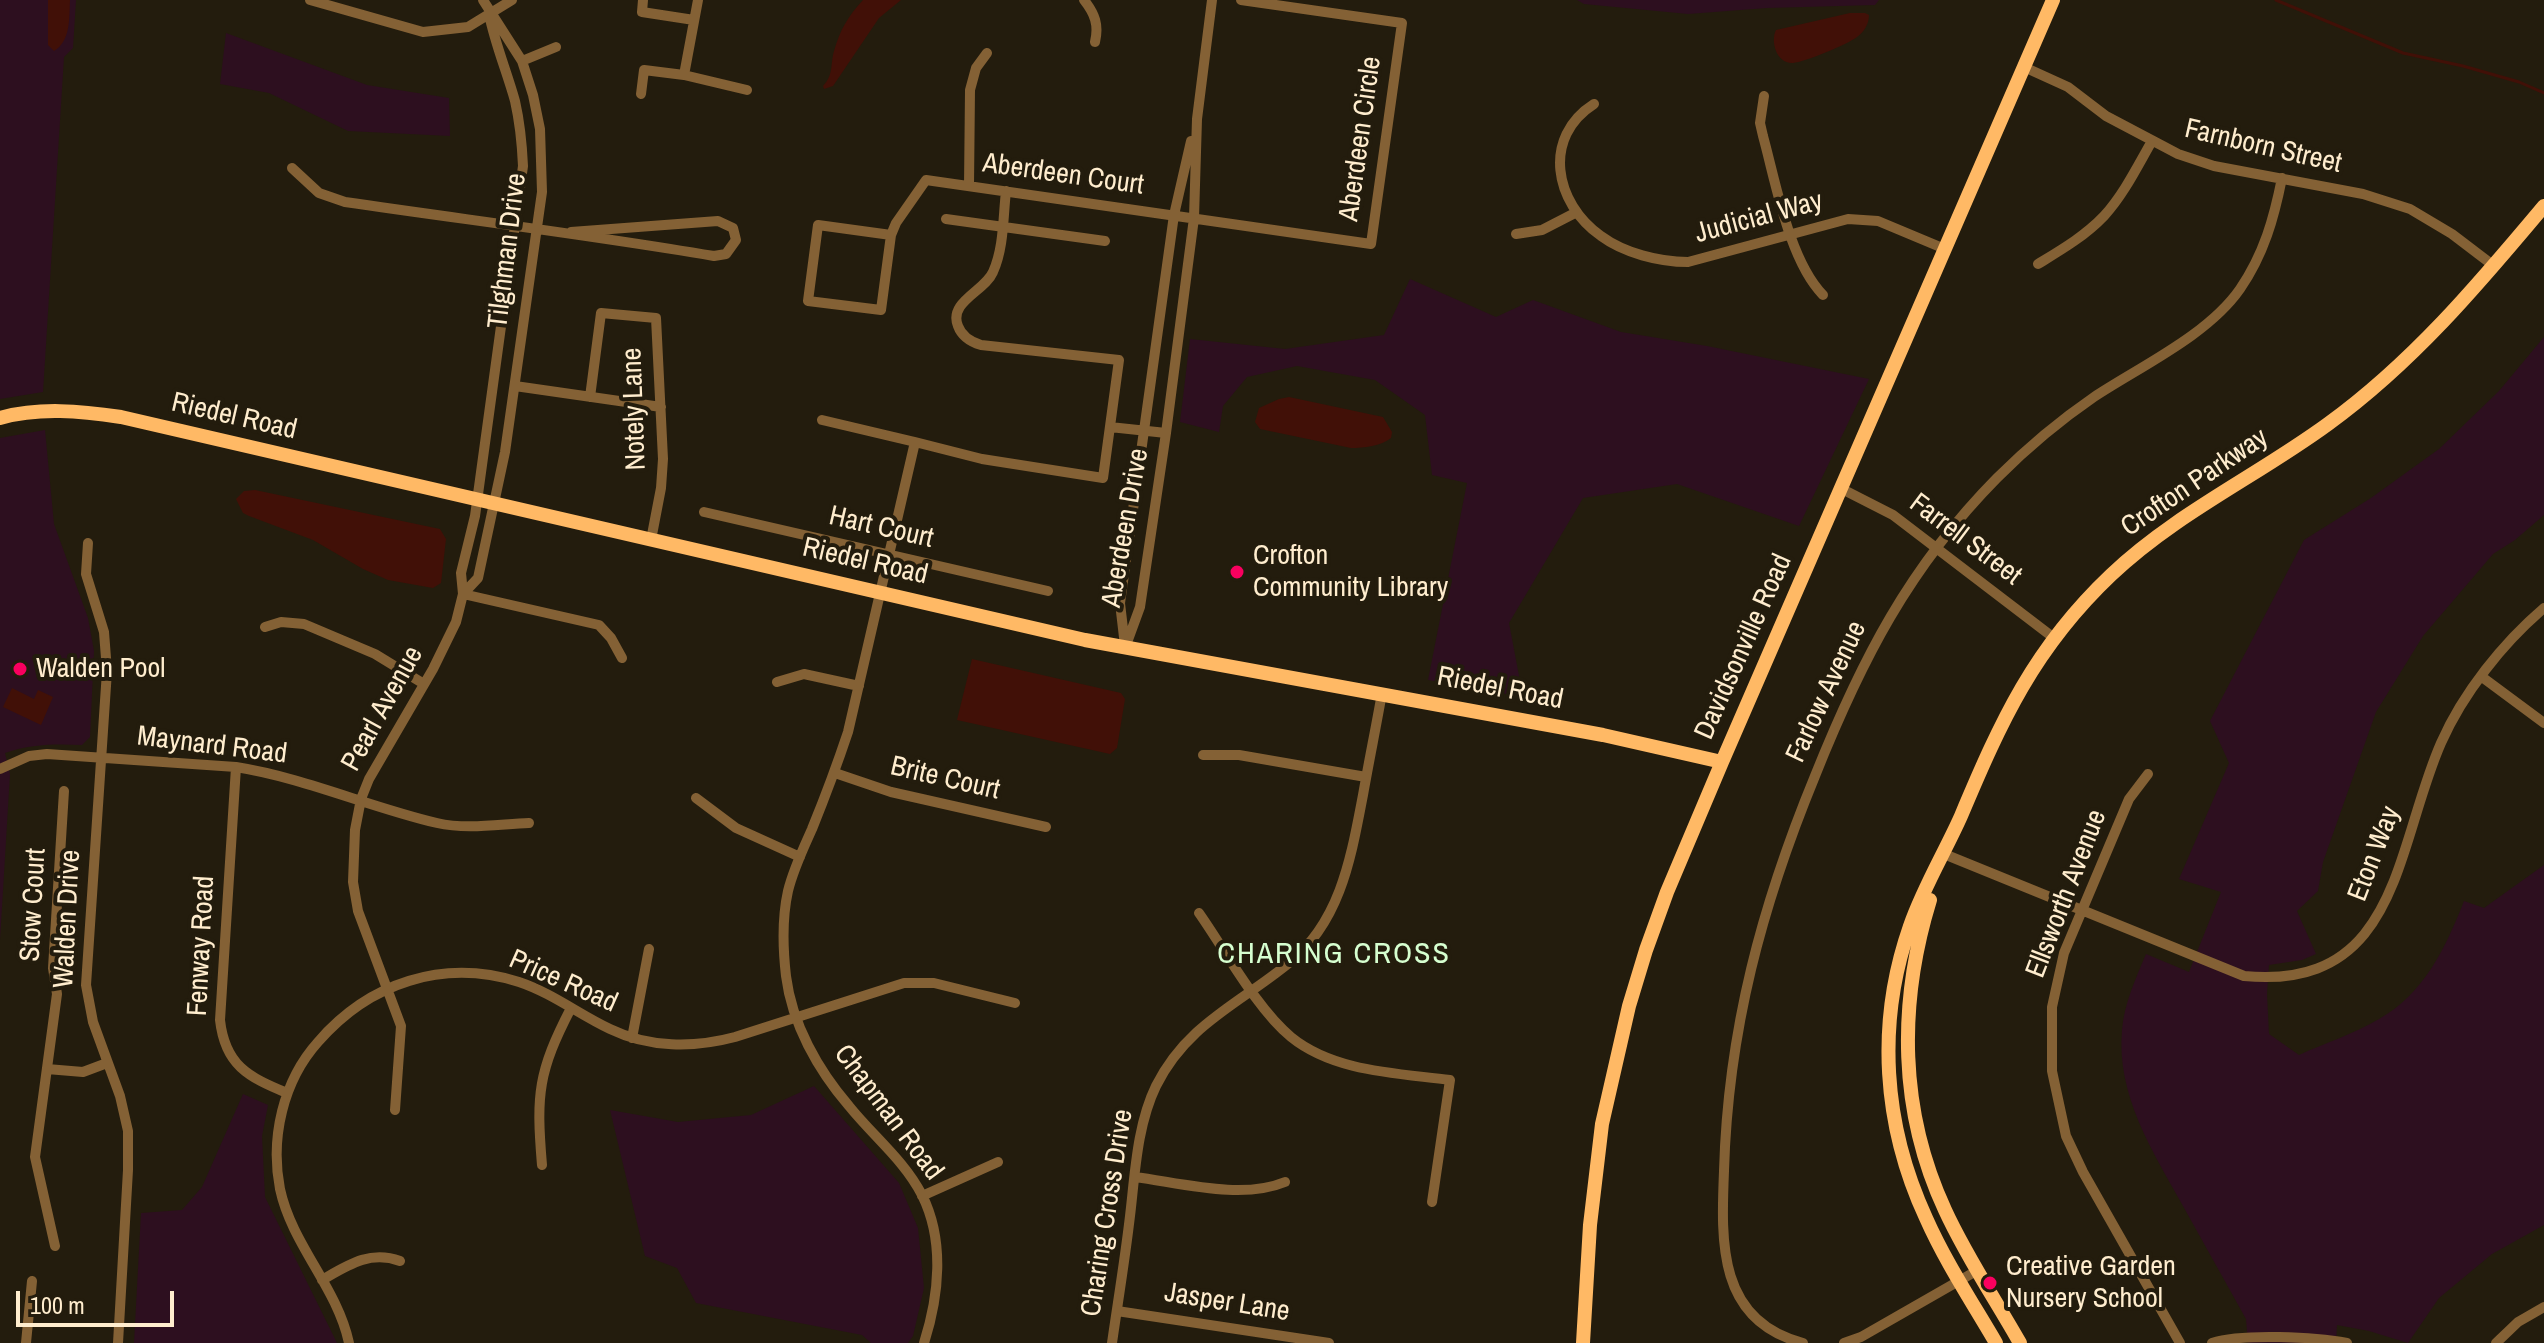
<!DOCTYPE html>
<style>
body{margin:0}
#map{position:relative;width:2544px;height:1343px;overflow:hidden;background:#231c0d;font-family:"Archivo Narrow",sans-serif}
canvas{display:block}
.scale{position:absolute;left:16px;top:1291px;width:158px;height:36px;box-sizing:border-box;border:4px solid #ffedce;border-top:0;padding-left:10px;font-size:24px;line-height:28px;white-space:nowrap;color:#ffedce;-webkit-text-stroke:6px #231c0d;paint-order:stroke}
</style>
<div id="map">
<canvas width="2544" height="1343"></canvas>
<div class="scale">100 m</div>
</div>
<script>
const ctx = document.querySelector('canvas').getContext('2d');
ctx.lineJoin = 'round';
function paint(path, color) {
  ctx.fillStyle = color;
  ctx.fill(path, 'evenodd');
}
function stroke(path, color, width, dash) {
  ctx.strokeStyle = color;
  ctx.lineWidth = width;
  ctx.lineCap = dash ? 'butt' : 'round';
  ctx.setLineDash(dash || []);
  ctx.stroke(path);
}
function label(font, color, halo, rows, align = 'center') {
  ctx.font = font + ' "Archivo Narrow",sans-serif';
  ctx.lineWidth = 8;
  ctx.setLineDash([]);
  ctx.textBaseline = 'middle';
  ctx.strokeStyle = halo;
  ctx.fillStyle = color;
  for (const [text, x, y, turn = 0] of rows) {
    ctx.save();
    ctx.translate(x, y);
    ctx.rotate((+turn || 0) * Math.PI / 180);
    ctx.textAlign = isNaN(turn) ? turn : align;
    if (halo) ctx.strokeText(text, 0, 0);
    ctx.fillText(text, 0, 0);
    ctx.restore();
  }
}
const green = new Path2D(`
 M0,0H76L73,48L64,57L43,392L0,399Z
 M1577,0H1879L1875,5L1767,8L1688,14L1584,4Z
 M226,33L367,85L449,98L450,136L348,131L269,93L220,84Z
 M1410,279L1496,317L1533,300L1621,332L1707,346L1869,379L1799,526L1677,484L1583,498L1509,623L1523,697L1428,680L1467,483L1432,475L1425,415L1375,380L1297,366L1247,377L1223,406L1219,432L1180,422L1190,339L1285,349L1384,335Z
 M2544,337V515L2515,540L2493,554L2423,636L2376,712L2323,862L2318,891L2297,911L2316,954L2302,960L2269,965L2267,994L2269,1034L2299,1055C2325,1043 2354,1034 2379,1019C2424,994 2446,947 2464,901L2484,908L2544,865V1225L2492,1254L2439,1298L2408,1343L2369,1331L2337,1325L2336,1343H2248L2246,1319C2225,1281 2204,1244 2183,1206C2153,1152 2116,1095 2122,1030C2124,1004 2136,978 2146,954L2189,972L2221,892L2179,879L2229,763L2210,721L2304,540L2371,498L2439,449L2499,391Z
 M45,430L54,524L88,618L94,651L90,737L82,745C54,744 31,744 5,753L10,774L0,940V438Z
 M814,1086L899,1183L918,1228L924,1288L913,1336L908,1343H871L862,1335L696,1303L677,1268L645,1256L610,1110L678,1122L751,1115Z
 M243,1094L268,1105L262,1136L265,1197L337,1343H134L141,1213L182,1210L202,1187Z`);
const water = new Path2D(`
 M48,0H70C69,18 71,41 54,51L48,45Z
 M863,0H901L879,18L833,86L824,89L823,86C834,74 830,65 834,51C840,30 848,16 863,0Z
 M1850,13H1865L1869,15C1869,24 1864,32 1857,37C1848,44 1805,62 1793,63C1777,64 1770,42 1776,30Z
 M1289,397L1383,417L1392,432L1391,438C1381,446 1364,448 1351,448L1260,429L1255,422L1259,408L1279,399Z
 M255,490L440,529L446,539L441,583L433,588L388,580L363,569L313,540L249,516L243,513L236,499L244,491Z
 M972,659L1121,693L1125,699L1117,748L1110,754L957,720Z
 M12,688L34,699L38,690L53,697L41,725L3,707Z`);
const stream = new Path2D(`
 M2276,0L2403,53L2463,66L2519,82L2544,93`);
const street = new Path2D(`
 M310,0L423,32L468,27L512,0
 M643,0L642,12L694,20
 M1084,0C1095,14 1099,25 1095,42
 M522,61L556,47
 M2024,67L2068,87L2106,116L2178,154L2214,166L2363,194L2410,209L2452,234L2494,266
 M684,75L698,0
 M641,94L644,70L684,75L747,90
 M1764,96L1760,123L1763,136C1776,183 1789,260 1823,295
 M1594,104C1542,137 1554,203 1601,236C1624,253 1659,262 1688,262L1848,219L1878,221L1945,249
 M292,168L319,193L345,202C468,220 591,235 714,256L726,254L736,240L733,228L718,221L571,232
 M969,186L970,90L976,68L987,53
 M946,219L1105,241
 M1516,234L1542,230L1575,213
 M891,235L818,225L808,301L881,310L891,235L896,223L926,180L1371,244L1402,23L1241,0
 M2038,264C2061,250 2085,236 2104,216C2124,194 2137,167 2152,141
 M515,386L661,407
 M590,397L601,313L656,318L663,459L661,488L651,540
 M822,420L915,442
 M1110,427L1166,433
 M1842,489L1893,515L2054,638
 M704,512L1048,591
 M88,543L86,574L104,632L107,671L86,985L93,1022L120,1096L128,1131V1170L118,1343
 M463,594L478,578L505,452L542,192L540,129L533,95L522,61L483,0
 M463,594L599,625L611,638L622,658
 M265,627L281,622L304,624L375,654L424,684
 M1125,646L1120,603L1174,215L1191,141
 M1125,648L1140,607L1166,433L1194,218L1197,119L1212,0
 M2482,677L2544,723
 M777,682L804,674L859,686
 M1203,755H1239L1366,777
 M236,767L220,1020C225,1065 248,1077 287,1093
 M0,769L29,756L47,754L236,767C305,778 369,807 437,823C467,830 500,824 529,823
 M835,773L891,792L1046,827
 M2148,774L2129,799L2064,953L2052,1007V1071L2066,1136L2083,1172L2180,1343
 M696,798L736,828L800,857
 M1944,854L2244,976C2399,991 2395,848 2441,743C2463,693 2503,643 2544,608
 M1199,913C1225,950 1257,1009 1291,1037C1334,1072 1397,1073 1450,1080L1432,1202
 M632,1038L649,949
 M47,1069L83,1072L107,1063
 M395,1110L401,1026L358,911L353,882L355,830L361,799L369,779L433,669L456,622L463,594L461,573L475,516L523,166C522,144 520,123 515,101C507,72 495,44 489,14
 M542,1165C536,1094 538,1072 571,1008
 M1135,1177C1181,1183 1242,1200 1285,1182
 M922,1196L998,1162
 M55,1246L35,1157L57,994L53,968L64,791
 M322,1280C348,1265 370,1250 400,1261
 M1117,1311L1329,1343
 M26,1343L32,1281
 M349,1343C337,1287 292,1245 280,1189C270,1138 283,1081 318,1042C369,983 443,958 519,982C552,993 580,1015 610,1029C649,1048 694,1048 735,1037L904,983H934L1015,1003
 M924,1343C939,1296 945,1241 922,1195C904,1160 873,1136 849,1106C818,1070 792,1024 786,976C783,950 782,918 788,891C793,870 803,849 812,829C825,797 837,765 848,732L915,442L982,459L1103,478L1119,360L981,345C971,342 962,337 958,326C948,302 985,291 993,272C1004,248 1003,217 1006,191
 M1112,1343C1118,1301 1125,1259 1130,1216C1135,1174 1137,1125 1156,1086C1187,1024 1239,1004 1289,963C1341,921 1351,857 1363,795C1369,761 1376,727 1382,693
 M1803,1343C1718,1321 1721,1243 1724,1171C1728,1030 1762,905 1815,776C1861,661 1909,567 1997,478C2027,448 2059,421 2094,397C2141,366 2208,335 2240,289C2264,254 2274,218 2282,178
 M1844,1343L1861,1337L1978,1270
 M2212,1343C2242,1333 2316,1337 2347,1343
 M2496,1343L2518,1322L2544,1307`);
const secondary = new Path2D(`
 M0,418C39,407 81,411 121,417L1085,640L1603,735L1722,762
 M1930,900C1898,1004 1899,1111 1945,1210C1966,1256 1995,1299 2020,1343
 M1583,1343L1590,1225L1602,1124L1629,1006L1646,950L1667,892L1722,762L2053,0
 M1996,1343C1972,1302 1945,1261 1926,1218C1883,1125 1876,1023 1910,926C1923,888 1945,852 1961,816C2001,721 2034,648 2111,575C2175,514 2257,476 2328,424C2412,363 2477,286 2544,206`);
const markers = [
 [1237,572,8,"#f9005f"],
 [20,669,8,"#f9005f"],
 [1990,1283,8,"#f9005f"]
];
const streetNames = [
 ["Aberdeen Circle",1361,139,-82],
 ["Farnborn Street",2263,147,13],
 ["Aberdeen Court",1063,175,8],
 ["Judicial Way",1759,218,-15],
 ["Tilghman Drive",508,251,-83],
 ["Notely Lane",635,409,-92],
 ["Riedel Road",234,417,13],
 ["Crofton Parkway",2195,483,-34],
 ["Hart Court",881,528,13],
 ["Aberdeen Drive",1126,528,-80],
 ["Farrell Street",1965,540,37],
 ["Riedel Road",865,562,13],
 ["Davidsonville Road",1744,647,-66],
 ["Riedel Road",1500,689,11],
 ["Farlow Avenue",1827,692,-65],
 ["Pearl Avenue",383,709,-61],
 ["Maynard Road",212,746,7],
 ["Brite Court",945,779,13],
 ["Eton Way",2375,854,-69],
 ["Ellsworth Avenue",2067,894,-69],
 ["Stow Court",34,905,-87],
 ["Walden Drive",68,919,-87],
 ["Fenway Road",202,946,-87],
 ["Price Road",563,982,24],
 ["Chapman Road",888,1113,53],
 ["Charing Cross Drive",1108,1213,-81],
 ["Jasper Lane",1227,1303,9]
];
const poiNames = [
 ["Crofton",1253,556],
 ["Community Library",1253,588],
 ["Walden Pool",36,669],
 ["Creative Garden",2006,1267],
 ["Nursery School",2006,1299]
];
const neighbourhoodNames = [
 ["CHARING CROSS",1334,955]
];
paint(green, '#2d0f1f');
paint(water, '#411007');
stroke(stream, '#411007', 3);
stroke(street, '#846135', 10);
stroke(secondary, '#ffb965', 14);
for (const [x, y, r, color] of markers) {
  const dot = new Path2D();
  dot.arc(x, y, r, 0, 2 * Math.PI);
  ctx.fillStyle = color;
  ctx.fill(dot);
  stroke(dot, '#231c0d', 3);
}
label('28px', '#ffedce', '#231c0d', streetNames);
label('28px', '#ffedce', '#231c0d', poiNames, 'left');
ctx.letterSpacing = '2px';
label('30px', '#d6ffd0', '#231c0d', neighbourhoodNames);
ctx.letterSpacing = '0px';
</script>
